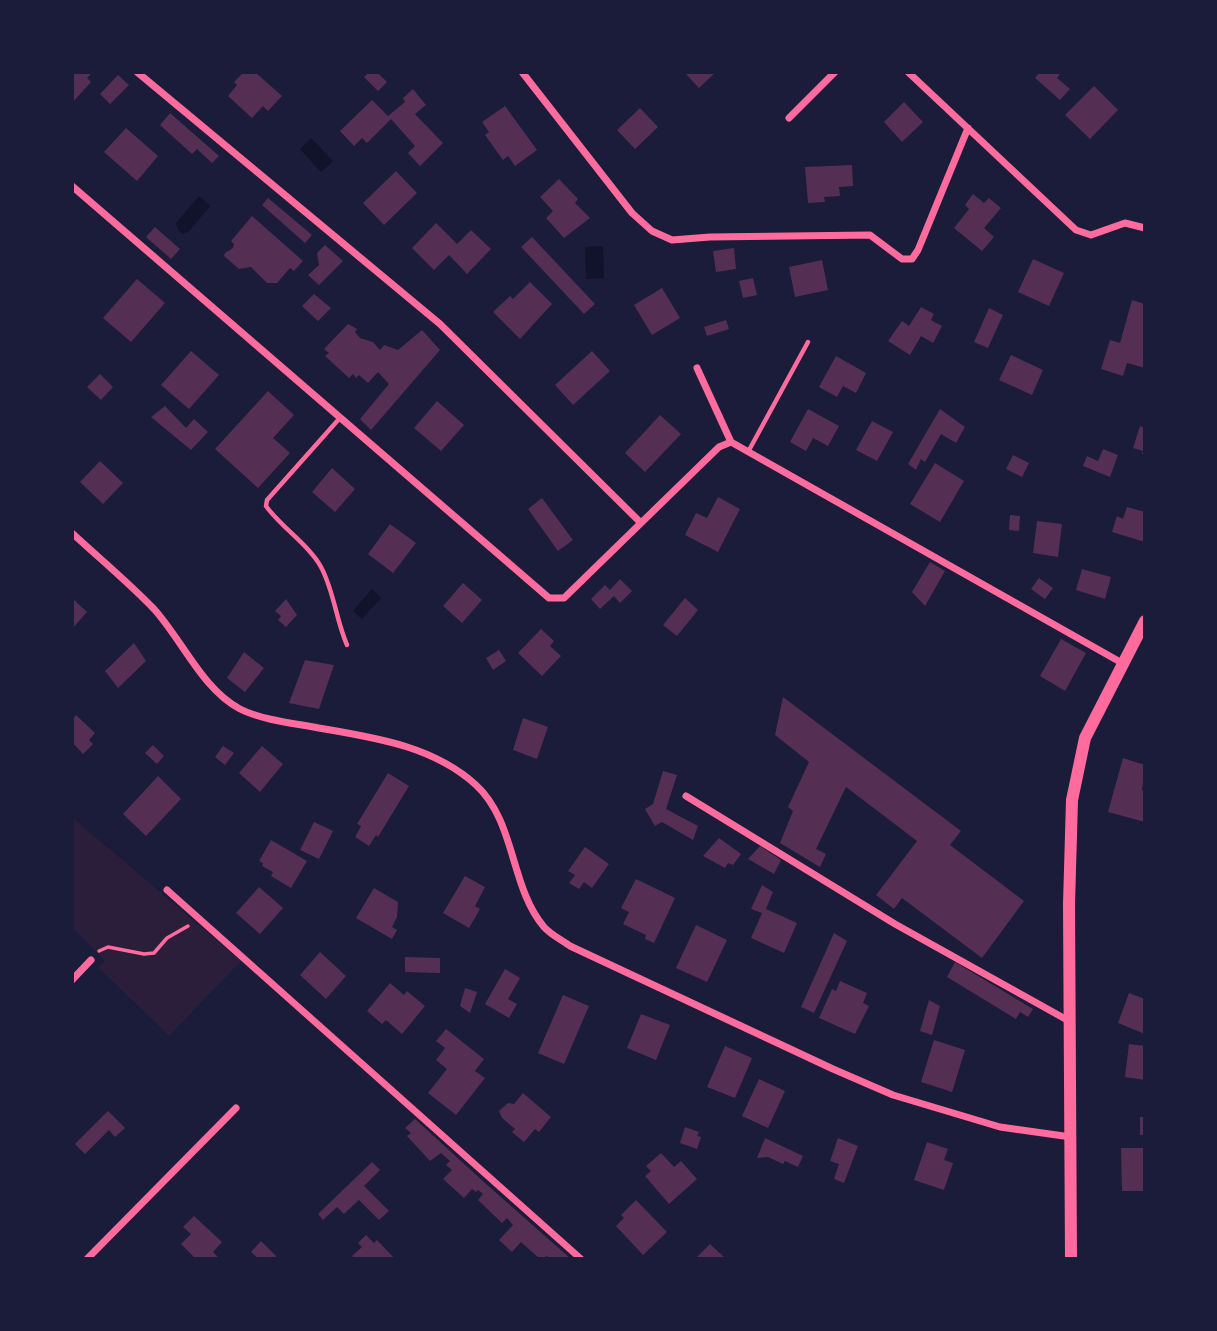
<!DOCTYPE html>
<style>
body{margin:0}
#map{position:relative;width:1217px;height:1331px;overflow:hidden;background:#1b1b3a;font-family:"DejaVu Sans",sans-serif}
canvas{display:block}
.frame{position:absolute;inset:0;border:74px solid #1b1b3a;pointer-events:none}
</style>
<div id="map">
<canvas width="1217" height="1331"></canvas>
<div class="frame"></div>
</div>
<script>
const ctx = document.querySelector('canvas').getContext('2d');
ctx.lineJoin = 'round';
function paint(path, color) {
  ctx.fillStyle = color;
  ctx.fill(path, 'evenodd');
}
function stroke(path, color, width, dash) {
  ctx.strokeStyle = color;
  ctx.lineWidth = width;
  ctx.lineCap = dash ? 'butt' : 'round';
  ctx.setLineDash(dash || []);
  ctx.stroke(path);
}
const green = new Path2D(`
 M72,817L241,961L169,1036L98,967L105,961L72,927Z`);
const water = new Path2D(`
 M311,138L333,161L321,172L300,149Z
 M199,196L210,206L188,232L183,234L178,230L176,223Z
 M603,246L604,278L586,279L585,247Z
 M372,589L381,598L362,619L353,611Z`);
const building = new Path2D(`
 M73,72H93L87,78L91,82L72,103Z
 M244,72H255L282,96L268,111L263,106L252,118L228,96L237,85L234,82Z
 M369,72H377L387,82L378,91L364,77Z
 M684,72H716L699,88Z
 M1040,72H1057L1060,74L1057,78L1070,89L1060,100L1035,78Z
 M118,75L129,85L110,104L100,94Z
 M1094,86L1118,110L1090,139L1065,115Z
 M413,89L426,105L415,114L443,143L420,166L408,153L415,146L391,119L367,143L362,138L354,146L340,131L372,100L388,116L405,102L403,98Z
 M904,102L923,122L902,142L884,122Z
 M505,106L537,150L515,166L508,156L503,160L485,135L489,132L482,122Z
 M640,108L658,127L635,149L617,130Z
 M170,113L219,156L212,163L197,149L192,154L160,125Z
 M126,128L158,156L137,181L104,152Z
 M852,165L853,186L839,187L840,196L824,197L825,202L808,203L805,167Z
 M396,171L417,193L384,225L363,203Z
 M559,179L578,199L575,203L590,218L564,238L546,218L553,211L540,197Z
 M973,194L984,203L989,198L1001,208L984,228L994,237L982,251L954,228L969,209L965,205Z
 M268,198L312,235L305,243L262,205Z
 M252,216L303,261L294,271L290,268L277,283H267L251,267L239,269L224,256L225,253L233,248L234,244L231,241Z
 M436,223L457,244L471,230L491,249L467,274L449,255L434,270L412,248Z
 M155,227L180,249L171,259L146,237Z
 M532,237L595,304L584,314L521,247Z
 M325,245L343,261L319,285L308,275L319,265L317,253Z
 M734,248L736,269L716,272L713,251Z
 M1033,259L1064,273L1049,306L1018,292Z
 M822,260L828,290L795,297L789,267Z
 M753,278L757,295L743,298L739,281Z
 M137,279L165,303L131,342L103,318Z
 M530,282L552,304L520,339L493,312L510,296L513,299Z
 M662,288L680,318L652,335L634,305Z
 M314,294L331,308L318,321L302,306Z
 M1132,300L1145,304V368L1127,363L1123,376L1101,369L1110,340L1120,343Z
 M921,307L934,314L931,320L942,326L933,343L921,336L910,355L888,341L902,321L909,326Z
 M989,308L1003,315L988,348L974,342Z
 M726,320L729,329L707,336L704,327Z
 M348,324L357,329L355,332L360,338L373,342L380,350L384,345L398,350L422,330L440,350L371,430L360,419L389,384L378,372L368,383L359,375L356,378L353,374L349,378L325,356L329,353L324,349Z
 M191,351L219,375L189,409L161,385Z
 M592,351L610,371L573,405L555,385Z
 M1011,355L1043,370L1032,395L999,380Z
 M836,356L866,373L856,393L843,386L837,397L819,387Z
 M100,374L113,387L101,400L87,387Z
 M268,391L294,415L273,438L290,453L258,488L215,449Z
 M437,401L464,425L441,451L414,428Z
 M165,406L186,428L194,419L208,432L191,450L151,417Z
 M808,409L839,426L828,446L813,438L806,451L790,442Z
 M940,409L965,427L956,443L941,434L925,462L921,459L916,470L908,464Z
 M660,415L681,434L645,472L625,453Z
 M872,421L893,432L877,461L856,450Z
 M1140,426L1145,428V455L1142,454L1143,451L1133,448Z
 M1103,449L1118,455L1110,477L1083,466L1087,456L1098,461Z
 M1013,455L1029,463L1022,477L1006,469Z
 M100,461L123,483L103,504L80,482Z
 M935,463L964,481L940,522L910,504Z
 M332,468L355,489L335,512L312,492Z
 M718,497L740,509L718,552L685,535L696,513L707,518Z
 M542,498L573,540L558,551L528,509Z
 M1127,507L1145,512V542L1112,532L1117,516L1123,519Z
 M1010,515L1020,516L1019,531L1009,530Z
 M1037,521L1062,524L1058,557L1033,553Z
 M390,524L416,543L393,573L368,554Z
 M930,562L945,571L925,606L912,592Z
 M1082,569L1111,577L1105,599L1076,590Z
 M1039,578L1053,588L1045,599L1031,589Z
 M620,579L632,591L620,603L614,596L600,609L591,599L605,585L610,590Z
 M463,583L482,600L462,623L443,606Z
 M72,598L87,612L72,629Z
 M685,598L698,610L677,636L663,625Z
 M286,599L297,615L286,627L278,620L281,616L275,611Z
 M541,629L554,641L550,646L561,656L542,676L518,653Z
 M1061,639L1086,653L1065,691L1040,676Z
 M134,643L146,661L118,688L105,671Z
 M499,650L506,661L493,670L486,658Z
 M244,652L264,668L245,692L227,678Z
 M305,660L334,665L319,709L289,703Z
 M783,697L961,831L950,845L1024,901L982,958L902,898L894,909L876,895L917,841L846,787L816,849L826,854L820,867L780,843L793,811L788,807L809,762L775,735Z
 M76,715L95,733L89,740L93,744L83,754L72,742V720Z
 M523,718L548,727L537,759L513,750Z
 M153,745L164,756L157,764L145,753Z
 M223,746L234,753L225,765L215,757Z
 M262,746L283,764L260,792L239,773Z
 M1123,758L1145,765L1142,790L1145,791V822L1108,812Z
 M663,771L677,775L666,809L698,826L693,840L662,822L655,826L645,809L653,804Z
 M388,773L409,786L378,837L376,835L369,846L355,837L361,826L357,824Z
 M158,776L181,799L146,836L123,814Z
 M314,822L333,831L319,859L300,850Z
 M719,838L741,854L733,865L728,863L725,868L703,856Z
 M271,840L307,861L291,888L271,876L273,872L262,866L263,863L259,861Z
 M760,846L781,860L774,874L748,859Z
 M585,847L609,864L592,888L584,882L579,889L569,883L575,875L568,871Z
 M465,876L485,887L475,906L480,909L469,928L443,913Z
 M636,879L675,898L654,943L645,939L646,935L623,924L629,912L621,908Z
 M762,885L773,892L766,909L797,923L784,953L751,938L762,913L751,909Z
 M259,887L283,908L260,934L236,913Z
 M374,888L398,902L397,917L392,927L397,930L392,939L356,918Z
 M696,925L727,940L707,982L676,968Z
 M834,933L847,941L814,1013L801,1007Z
 M320,952L346,976L326,999L300,975Z
 M405,957L440,958V973L405,972Z
 M955,962L1033,1009L1028,1017L1020,1012L1016,1019L947,977Z
 M505,969L520,978L508,999L517,1004L509,1018L485,1004Z
 M840,981L867,993L863,1003L869,1006L855,1034L819,1018L832,989L836,991Z
 M390,983L404,995L407,991L425,1006L402,1034L386,1020L382,1024L367,1011Z
 M465,988L477,992L470,1013L460,1006Z
 M1129,993L1145,999V1034L1118,1023Z
 M563,995L589,1006L564,1064L538,1053Z
 M929,1000L940,1006L932,1035L920,1031Z
 M641,1014L670,1025L656,1060L627,1048Z
 M446,1029L484,1059L475,1071L485,1078L456,1115L428,1093L447,1069L436,1060L445,1048L436,1041Z
 M934,1040L965,1050L952,1092L921,1082Z
 M1129,1044L1145,1046V1080L1125,1077Z
 M725,1046L752,1058L735,1098L707,1087Z
 M759,1079L785,1091L768,1128L742,1116Z
 M523,1093L551,1117L539,1132L535,1129L524,1142L512,1132L515,1129L502,1118L499,1111L508,1103L514,1104Z
 M108,1111L125,1128L115,1137L109,1130L85,1154L75,1144Z
 M1140,1117H1145V1135H1140Z
 M415,1119L485,1183L571,1259H551L547,1256L540,1259L521,1242L512,1252L499,1240L513,1225L507,1218L502,1223L478,1200L483,1194L478,1190L476,1192L472,1189L464,1198L443,1179L452,1170L446,1165L450,1161L441,1153L430,1161L407,1136L411,1133L405,1128Z
 M685,1127L699,1132L697,1136L701,1137L697,1149L680,1143Z
 M765,1138L803,1156L798,1167L785,1161L783,1164L768,1157L757,1158Z
 M838,1138L858,1146L844,1183L834,1179L839,1164L830,1161Z
 M927,1142L948,1149L944,1160L953,1163L944,1190L914,1180Z
 M1121,1148H1145V1191H1122Z
 M661,1153L674,1167L681,1161L697,1179L669,1204L645,1176L651,1171L646,1166Z
 M372,1162L380,1170L364,1186L389,1211L379,1220L359,1200L344,1214L337,1207L323,1220L318,1214Z
 M636,1200L667,1232L643,1255L616,1226L624,1218L621,1215Z
 M194,1216L222,1242L213,1252L220,1259H196L181,1244L191,1234L183,1227Z
 M366,1235L374,1243L377,1240L395,1259H355L352,1256L362,1247L358,1243Z
 M261,1241L276,1256L274,1259H259L251,1252Z
 M710,1244L724,1257L722,1259H695Z`);
const path = new Path2D(`
 M99,951L108,947L144,954L154,953L167,938L188,926`);
const service = new Path2D(`
 M339,419L267,500L266,506C280,526 310,546 321,567C334,591 336,620 347,645
 M748,452L808,342`);
const minor = new Path2D(`
 M137,72L440,324L640,522
 M522,72L632,213L652,231L672,240L710,237L870,235L902,259H912L918,250L968,128
 M908,72L1076,230L1091,235L1125,223L1145,228
 M789,118L835,72
 M72,186L549,598H564L719,447L731,442L1122,663
 M697,368L731,442
 M72,533C99,558 128,582 154,609C182,640 203,690 240,709C258,718 283,722 302,725C362,736 429,742 476,785C516,822 510,887 544,927C551,935 562,940 570,946L833,1069L893,1095L1000,1127L1071,1137
 M686,796L895,924L1069,1021
 M167,890L581,1259
 M72,980L91,960
 M87,1259L236,1108`);
const secondary = new Path2D(`
 M1071,1259L1069,904L1072,800L1085,738L1145,621`);
paint(green, '#2a1e3b');
paint(water, '#12122b');
paint(building, '#542f53');
stroke(path, '#ff6b9d', 3.5);
stroke(service, '#ff6b9d', 4.5);
stroke(minor, '#ff6b9d', 7);
stroke(secondary, '#ff6b9d', 12);
</script>
